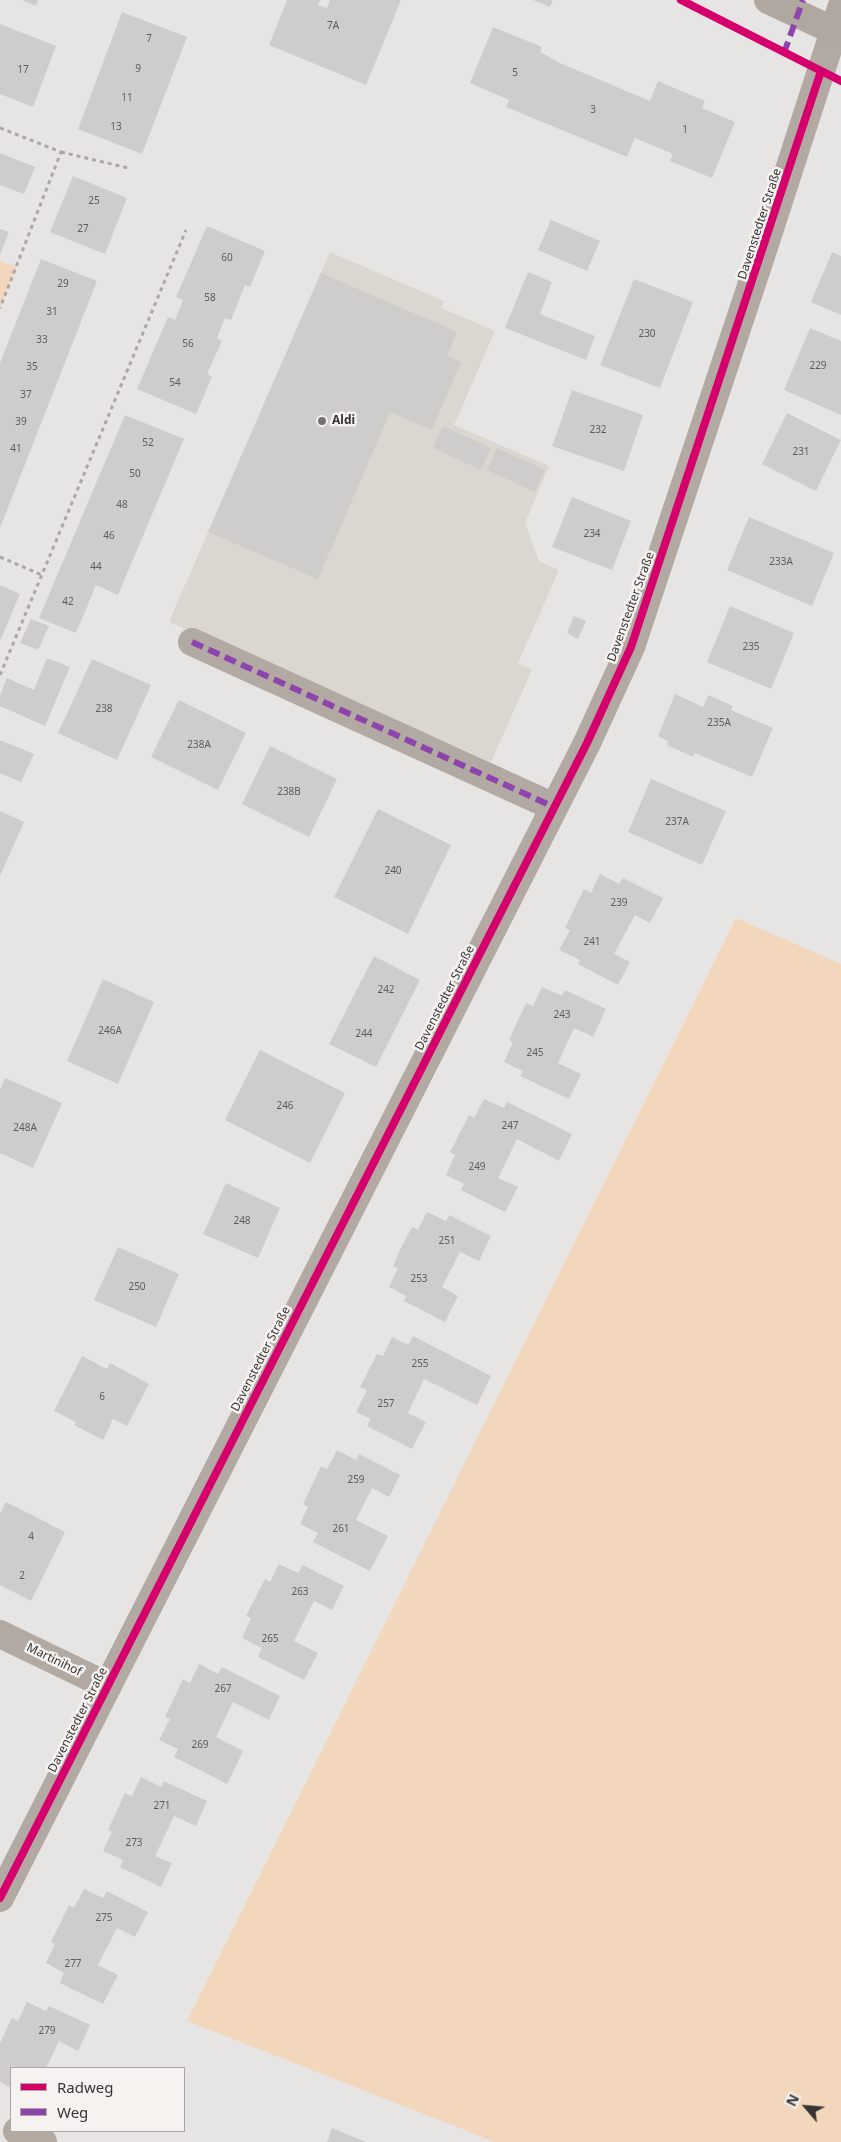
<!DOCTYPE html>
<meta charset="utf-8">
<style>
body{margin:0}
#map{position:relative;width:841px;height:2142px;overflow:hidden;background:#e7e5e3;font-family:"Noto Sans",sans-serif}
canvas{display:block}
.legend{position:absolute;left:10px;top:2067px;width:175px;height:65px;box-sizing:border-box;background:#f5f2ef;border:1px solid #a9a6a4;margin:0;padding:6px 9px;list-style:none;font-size:15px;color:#363534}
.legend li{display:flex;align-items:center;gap:10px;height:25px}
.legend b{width:25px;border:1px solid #a9a6a4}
.north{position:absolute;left:781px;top:2082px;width:50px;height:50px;-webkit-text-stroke:4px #f5f2ef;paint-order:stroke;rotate:297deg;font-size:14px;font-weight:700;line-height:20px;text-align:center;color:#363534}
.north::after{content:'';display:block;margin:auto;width:18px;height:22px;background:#363534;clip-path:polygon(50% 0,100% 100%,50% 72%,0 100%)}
</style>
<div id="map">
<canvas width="841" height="2142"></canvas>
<ul class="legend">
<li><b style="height:6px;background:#d6006c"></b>Radweg</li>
<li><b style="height:6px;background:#8e44ad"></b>Weg</li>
</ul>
<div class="north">N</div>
</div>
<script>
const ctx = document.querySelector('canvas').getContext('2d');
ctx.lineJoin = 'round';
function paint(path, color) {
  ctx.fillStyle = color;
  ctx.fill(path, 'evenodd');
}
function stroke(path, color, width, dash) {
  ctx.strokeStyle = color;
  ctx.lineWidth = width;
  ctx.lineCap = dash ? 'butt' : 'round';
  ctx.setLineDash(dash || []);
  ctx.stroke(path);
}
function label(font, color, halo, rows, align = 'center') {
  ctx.font = font + ' "Noto Sans",sans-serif';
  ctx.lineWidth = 5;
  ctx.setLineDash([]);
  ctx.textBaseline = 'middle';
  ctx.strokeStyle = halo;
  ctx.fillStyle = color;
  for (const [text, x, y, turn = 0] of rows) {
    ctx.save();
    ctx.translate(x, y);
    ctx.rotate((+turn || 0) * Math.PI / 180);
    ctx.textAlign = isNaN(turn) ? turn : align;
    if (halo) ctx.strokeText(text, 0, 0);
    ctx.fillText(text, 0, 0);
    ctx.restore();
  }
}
const built = new Path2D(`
 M330,252L444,301L441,308L495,331L454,425L549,466L525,523L539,561L559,570L518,663L532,670L491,762L169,622Z`);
const green = new Path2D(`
 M0,261L16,267L0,308Z
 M736,918L841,964V2142H495L187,2021Z`);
const building = new Path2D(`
 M22,0H38L36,6Z
 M287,0H320L318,5L327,8L330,0H401L366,85L269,45Z
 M533,0H553L550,7Z
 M122,12L187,37L142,154L78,129Z
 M0,24L56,46L33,107L0,94Z
 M493,27L542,47L540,52L560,63L650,101L658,81L705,101L702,108L735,122L712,178L670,161L673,154L635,138L627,157L506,107L509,100L470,83Z
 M0,153L35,167L24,194L0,185Z
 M73,176L127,198L105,254L50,232Z
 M551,220L600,241L587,271L538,250Z
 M207,226L265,251L250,287L245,285L231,320L225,318L217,338L222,341L207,374L212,377L196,414L137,389L168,317L175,320L183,300L176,297Z
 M0,229L9,232L0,255Z
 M832,252L841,256V315L811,302Z
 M41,259L97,281L0,528V363Z
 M528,272L552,282L540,314L595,336L586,360L505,328Z
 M321,273L457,332L447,356L461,362L432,430L390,412L318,579L208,532Z
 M634,279L693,302L660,388L600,365Z
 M810,328L841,341V415L784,390Z
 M572,390L643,415L624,471L552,446Z
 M787,413L841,440L816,491L762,464Z
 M125,415L184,439L118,595L96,585L76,633L39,618Z
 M443,426L491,448L481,470L433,448Z
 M497,448L545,470L535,492L487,470Z
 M572,497L631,521L612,570L552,547Z
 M749,517L834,553L812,606L727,570Z
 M0,585L20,594L0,641Z
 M730,606L794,633L771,689L707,662Z
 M574,616L586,621L578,639L567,633Z
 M31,619L49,626L38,650L20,643Z
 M47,658L70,667L45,726L0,706V695L7,678L34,690Z
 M92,659L151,685L117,760L58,733Z
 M675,694L703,707L708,695L733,706L731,710L773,728L752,777L695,753L693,757L667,745L668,741L658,736Z
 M179,700L246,733L218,790L151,757Z
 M0,740L34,754L21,782L0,773Z
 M270,746L337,779L309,837L242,804Z
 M651,779L726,811L702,865L628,832Z
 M378,809L451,845L408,934L334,897Z
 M0,811L24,822L0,876Z
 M600,874L619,884L623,878L663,898L650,923L635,915L614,954L630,962L618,985L578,964L580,960L559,950L570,930L565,928L584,889L591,893Z
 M374,956L420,980L376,1067L329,1044Z
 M103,979L154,1002L118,1084L67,1061Z
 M542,987L562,996L565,990L606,1009L593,1037L574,1028L558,1063L581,1074L569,1099L520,1076L523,1071L504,1062L513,1042L509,1040L526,1003L533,1006Z
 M260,1050L345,1093L310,1163L225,1120Z
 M5,1078L62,1103L33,1168L0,1153V1090Z
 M484,1099L504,1108L507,1102L572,1134L559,1161L517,1139L498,1178L518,1187L505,1212L461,1190L464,1184L446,1175L455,1155L450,1152L469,1115L474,1118Z
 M226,1183L280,1208L258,1258L203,1234Z
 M427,1212L446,1221L449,1215L491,1236L479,1261L460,1252L442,1287L458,1296L445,1322L404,1301L406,1296L389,1287L398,1268L393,1266L402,1246L412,1227L418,1230Z
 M118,1247L179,1274L156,1327L94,1300Z
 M413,1336L491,1376L477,1405L424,1379L408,1413L426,1422L412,1449L367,1426L371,1419L356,1412L367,1390L360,1387L377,1354L383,1356L392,1337L408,1345Z
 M82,1356L107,1369L110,1363L149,1384L127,1426L113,1419L103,1440L74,1425L76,1422L54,1411Z
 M337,1450L356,1460L359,1454L400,1475L389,1497L372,1488L356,1520L388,1536L370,1571L313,1542L318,1533L300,1524L308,1507L303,1504L321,1466L327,1469Z
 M6,1502L65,1532L31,1601L0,1585V1514Z
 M279,1564L298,1573L303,1565L344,1586L332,1610L314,1601L294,1641L318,1653L304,1680L258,1657L262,1648L242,1638L251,1618L246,1616L265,1579L270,1582Z
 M199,1664L218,1674L222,1667L280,1696L269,1720L233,1702L216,1737L243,1751L227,1784L174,1757L178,1749L159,1740L170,1719L165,1717L183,1679L190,1683Z
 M141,1777L161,1787L164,1781L207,1801L196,1826L174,1816L155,1856L172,1863L161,1887L120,1867L123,1860L103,1851L112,1832L108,1830L125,1793L132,1796Z
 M84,1889L103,1898L107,1891L148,1912L135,1937L117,1928L98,1965L118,1975L103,2004L60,1983L64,1973L46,1963L55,1944L51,1942L69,1905L74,1908Z
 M27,2002L46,2011L49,2006L90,2025L78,2051L59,2041L46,2068H11V2088L0,2082V2043L12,2018L18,2021Z
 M332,2128L366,2142H327Z`);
const path = new Path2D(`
 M0,128L61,152L0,308
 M61,152L128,168
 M0,557L42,575
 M0,675L186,230`);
const street = new Path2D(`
 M192,642L554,807
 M0,1634L108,1686
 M0,1898L587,743L631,647L763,250L834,31
 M17,2131L43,2142`);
const secondary = new Path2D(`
 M768,0L841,34
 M834,31L841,8`);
const quiet = new Path2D(`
 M784,53L803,0
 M192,642L554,807`);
const cycleway = new Path2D(`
 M681,0L841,81
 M0,1898L587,743L631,647L821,71`);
const markers = [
 [322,421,5,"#747371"]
];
const numberNames = [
 ["7A",333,26],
 ["7",149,39],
 ["9",138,69],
 ["17",23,70],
 ["5",515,73],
 ["11",127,98],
 ["3",593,110],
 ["13",116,127],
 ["1",685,130],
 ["25",94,201],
 ["27",83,229],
 ["60",227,258],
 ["29",63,284],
 ["58",210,298],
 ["31",52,312],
 ["230",647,334],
 ["33",42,340],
 ["56",188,344],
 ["229",818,366],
 ["35",32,367],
 ["54",175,383],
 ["37",26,395],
 ["39",21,422],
 ["232",598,430],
 ["52",148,443],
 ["41",16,449],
 ["231",801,452],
 ["50",135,474],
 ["48",122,505],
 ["234",592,534],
 ["46",109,536],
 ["233A",781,562],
 ["44",96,567],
 ["42",68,602],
 ["235",751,647],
 ["238",104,709],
 ["235A",719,723],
 ["238A",199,745],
 ["238B",289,792],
 ["237A",677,822],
 ["240",393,871],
 ["239",619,903],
 ["241",592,942],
 ["242",386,990],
 ["243",562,1015],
 ["246A",110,1031],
 ["244",364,1034],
 ["245",535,1053],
 ["246",285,1106],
 ["247",510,1126],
 ["248A",25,1128],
 ["249",477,1167],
 ["248",242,1221],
 ["251",447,1241],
 ["253",419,1279],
 ["250",137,1287],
 ["255",420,1364],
 ["6",102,1397],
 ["257",386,1404],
 ["259",356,1480],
 ["261",341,1529],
 ["4",31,1537],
 ["2",22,1576],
 ["263",300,1592],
 ["265",270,1639],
 ["267",223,1689],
 ["269",200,1745],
 ["271",162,1806],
 ["273",134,1843],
 ["275",104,1918],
 ["277",73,1964],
 ["279",47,2031]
];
const streetNames = [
 ["Davenstedter Straße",760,224,-72],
 ["Davenstedter Straße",631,607,-70],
 ["Davenstedter Straße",445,998,-63],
 ["Davenstedter Straße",261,1359,-63],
 ["Martinihof",54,1660,26],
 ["Davenstedter Straße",78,1720,-63]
];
const poiNames = [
 ["Aldi",332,421]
];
paint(built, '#dad6d0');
paint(green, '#f3d7bd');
paint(building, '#cfcdcc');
stroke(path, '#aca7a2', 3, [4, 4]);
stroke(street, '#b1a9a2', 28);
stroke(secondary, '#b0a8a0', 28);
stroke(quiet, '#8e44ad', 6, [12, 6]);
stroke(cycleway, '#d6006c', 8);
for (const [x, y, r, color] of markers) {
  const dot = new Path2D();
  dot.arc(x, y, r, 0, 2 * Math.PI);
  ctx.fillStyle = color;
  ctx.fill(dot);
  stroke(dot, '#f5f2ef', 2);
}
label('10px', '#5d5c5b', null, numberNames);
label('12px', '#363534', '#f5f2ef', streetNames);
label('bold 12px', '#363534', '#f5f2ef', poiNames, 'left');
</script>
